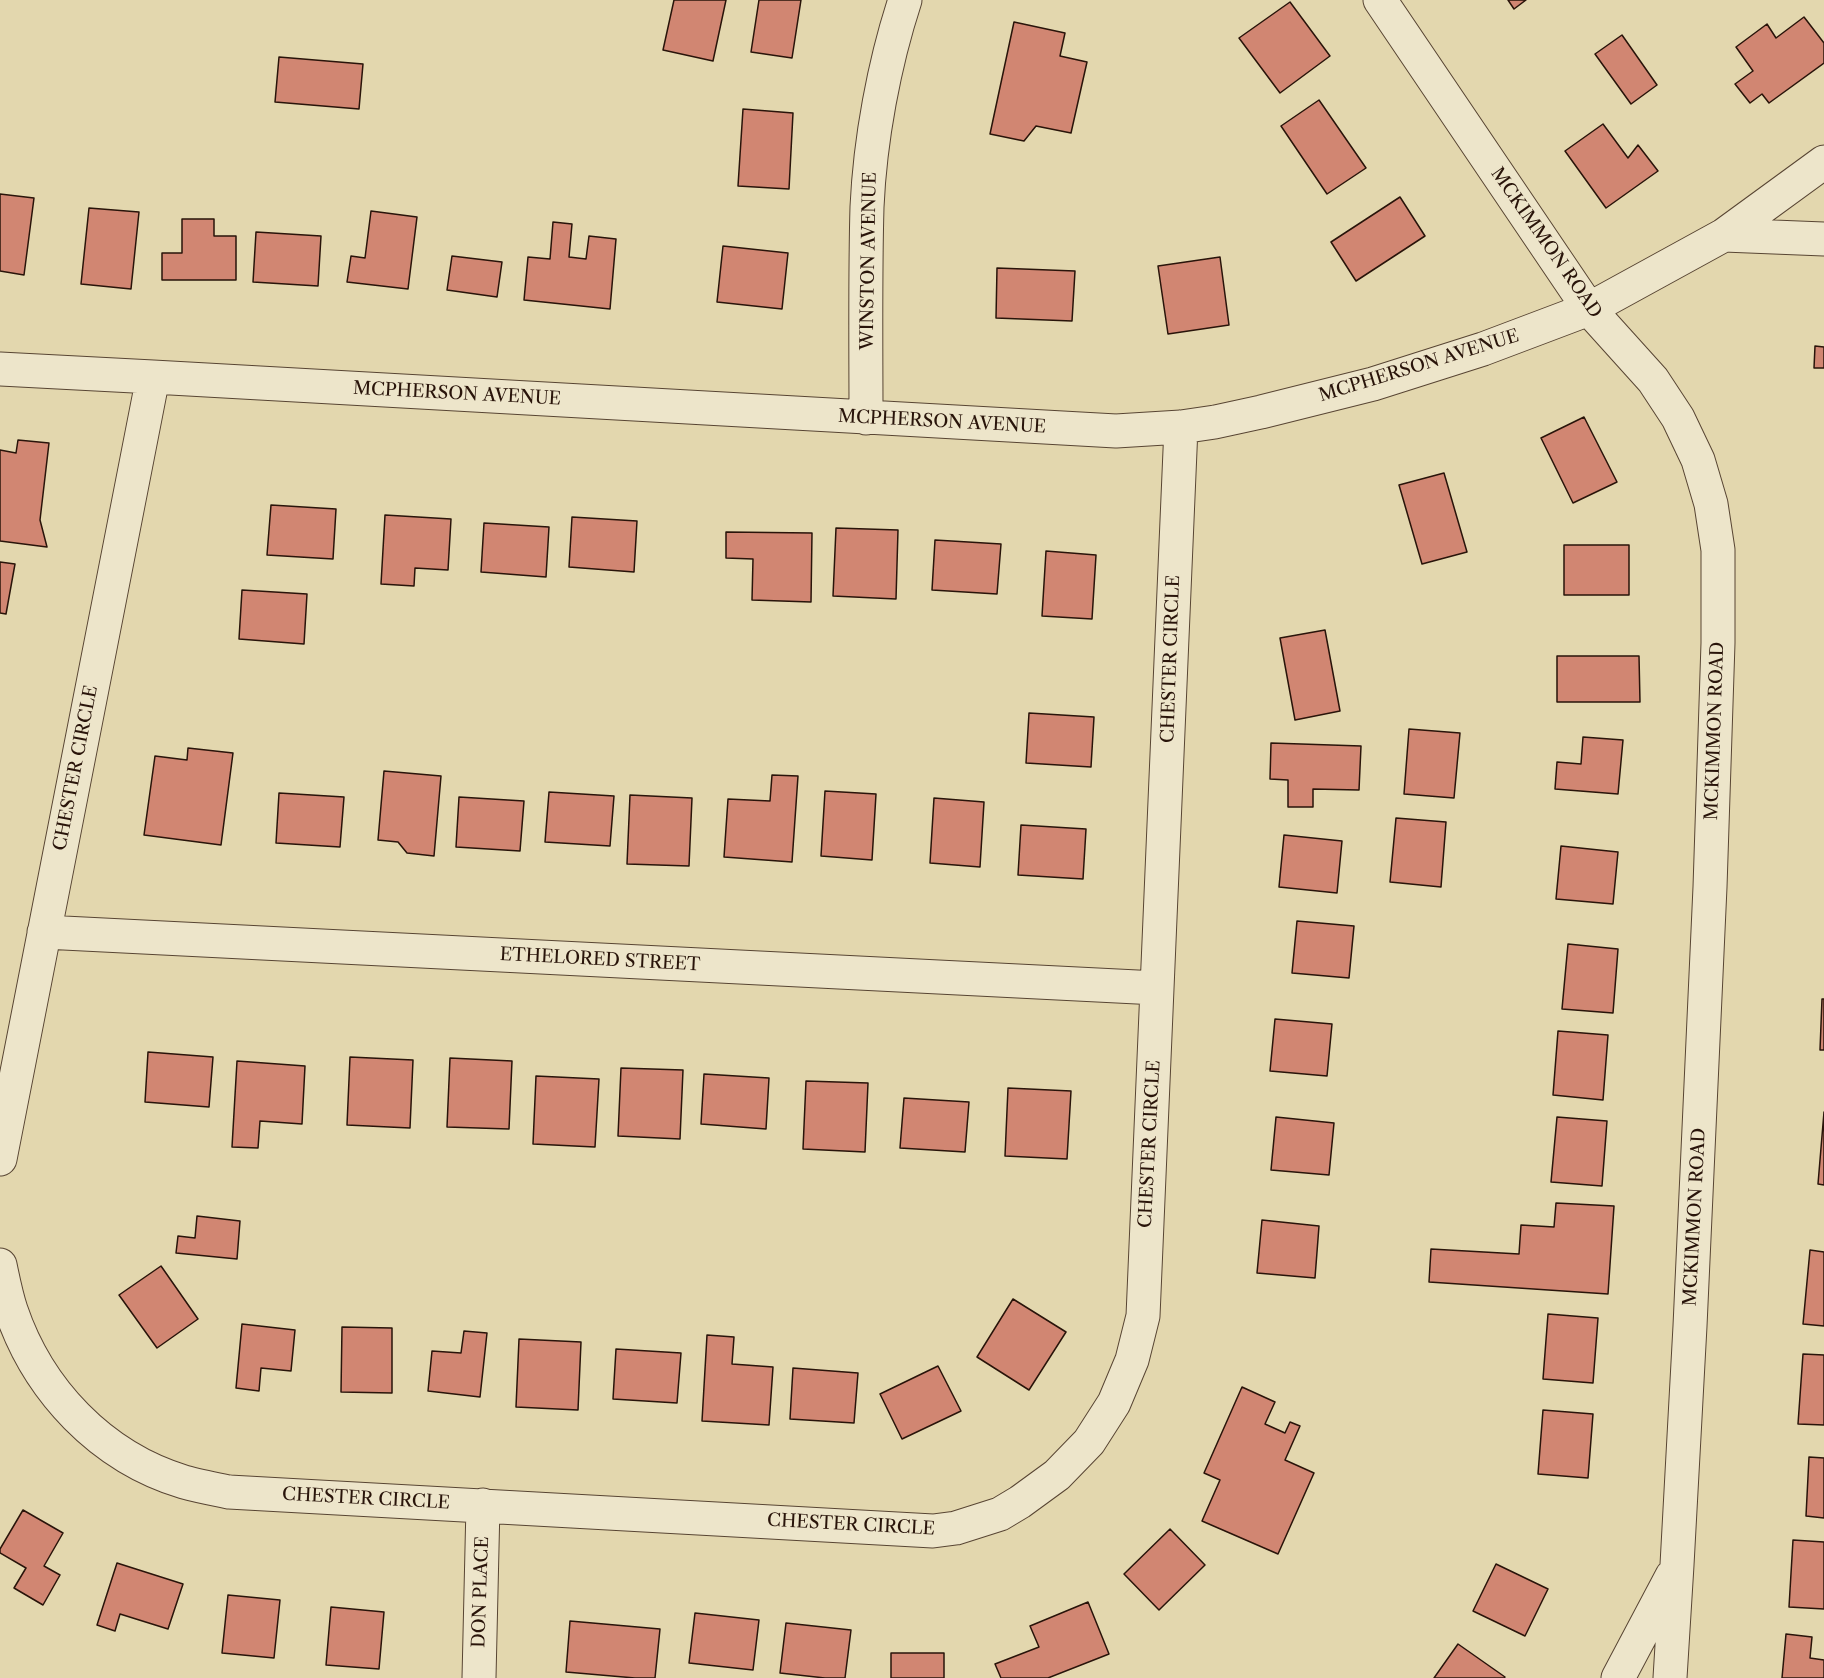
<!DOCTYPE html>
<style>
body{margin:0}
canvas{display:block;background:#e3d7ae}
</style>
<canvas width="1824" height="1678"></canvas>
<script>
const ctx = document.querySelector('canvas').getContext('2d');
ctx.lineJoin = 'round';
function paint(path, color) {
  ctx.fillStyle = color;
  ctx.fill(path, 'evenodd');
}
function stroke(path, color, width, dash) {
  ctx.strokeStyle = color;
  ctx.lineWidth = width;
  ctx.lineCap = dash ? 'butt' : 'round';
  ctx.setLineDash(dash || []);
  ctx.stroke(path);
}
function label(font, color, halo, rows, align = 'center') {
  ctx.font = font + ' "Libre Caslon Text",serif';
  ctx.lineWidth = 5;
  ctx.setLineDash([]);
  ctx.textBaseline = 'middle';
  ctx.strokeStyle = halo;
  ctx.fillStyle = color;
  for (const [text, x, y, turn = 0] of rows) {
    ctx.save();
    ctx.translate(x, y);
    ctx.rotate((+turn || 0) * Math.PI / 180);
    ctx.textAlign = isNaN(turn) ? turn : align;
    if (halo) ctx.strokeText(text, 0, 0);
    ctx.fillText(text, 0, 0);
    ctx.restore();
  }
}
const building = new Path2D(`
 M674,0H726L713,61L663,50Z
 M759,0H801L792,58L751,52Z
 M1508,0H1526L1514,9Z
 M1290,2L1330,56L1280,93L1239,38Z
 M1804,17L1824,43V63L1769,103L1762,94L1750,103L1735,84L1753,71L1736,47L1767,24L1776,38Z
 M1014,22L1065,33L1060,56L1087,62L1071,133L1036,126L1024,141L990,134Z
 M1622,35L1657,85L1631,104L1595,54Z
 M279,57L363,64L359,109L275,102Z
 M1319,100L1366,168L1327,194L1281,126Z
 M743,109L793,113L789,189L738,186Z
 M1603,124L1628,158L1638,145L1658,171L1606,208L1565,151Z
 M0,194L34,198L24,275L0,271Z
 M1400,197L1425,236L1356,281L1331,242Z
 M89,208L139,212L131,289L81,284Z
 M371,211L417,217L408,289L347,282L351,256L365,258Z
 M182,219H214V236H236V280H162V253H182Z
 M553,222L572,224L569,257L586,259L589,236L616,239L610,309L524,300L528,257L550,259Z
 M256,232L321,236L318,286L253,282Z
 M723,246L788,253L782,309L717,302Z
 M452,256L502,262L497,297L447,290Z
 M1220,257L1229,325L1168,334L1158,266Z
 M997,268L1075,271L1072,321L996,318Z
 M1815,346L1824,347V368H1814Z
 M1584,417L1617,482L1573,503L1541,438Z
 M18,440L49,443L40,520L47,547L0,541V450L16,453Z
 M1444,473L1467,552L1422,564L1399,485Z
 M271,505L336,509L333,559L267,555Z
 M385,515L451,519L448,570L415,568L414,586L381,584Z
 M572,517L637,521L634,572L569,567Z
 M484,523L549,527L546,577L481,572Z
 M836,528L898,530L896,599L833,596Z
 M726,532L812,533L811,602L752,600L753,559L726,558Z
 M935,540L1001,544L997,594L932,590Z
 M1564,545H1629V595H1564Z
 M1046,551L1096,555L1092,619L1042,616Z
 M0,562L15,564L6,614L0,613Z
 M242,590L307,594L304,644L239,639Z
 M1325,630L1340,711L1295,720L1280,638Z
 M1557,656H1639L1640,702H1557Z
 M1029,713L1094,717L1091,767L1026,763Z
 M1409,729L1460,733L1454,798L1404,794Z
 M1583,737L1623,740L1618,794L1555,789L1557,762L1581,764Z
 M1271,743L1361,746L1359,790L1313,789V807H1288V780L1270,779Z
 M188,748L233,753L221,845L144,835L155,756L187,760Z
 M384,771L441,776L434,856L407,853L398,842L378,840Z
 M772,775L798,776L792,862L724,857L728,799L770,801Z
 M825,791L876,794L872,860L821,856Z
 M549,792L614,796L610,846L545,842Z
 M279,793L344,797L340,847L276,843Z
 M630,795L692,798L689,866L627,864Z
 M459,797L524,801L520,851L456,847Z
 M934,798L984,802L980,867L930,863Z
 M1396,818L1446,822L1441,887L1390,882Z
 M1021,825L1086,829L1083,879L1018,875Z
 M1284,835L1342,841L1337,893L1279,887Z
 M1561,846L1618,852L1613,904L1556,899Z
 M1297,921L1354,926L1349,978L1292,973Z
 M1568,944L1618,949L1613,1013L1562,1009Z
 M1822,999H1824V1050H1820Z
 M1275,1019L1332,1024L1327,1076L1270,1071Z
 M1558,1031L1608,1035L1603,1100L1553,1095Z
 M148,1052L213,1057L209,1107L145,1102Z
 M350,1057L413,1060L410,1128L347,1125Z
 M450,1058L512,1061L509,1129L447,1127Z
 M237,1061L305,1066L302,1124L260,1121L258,1148L232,1147Z
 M621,1068L683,1070L680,1139L618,1136Z
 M704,1074L769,1078L766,1129L701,1124Z
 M536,1076L599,1079L595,1147L533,1144Z
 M806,1081L868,1083L865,1152L803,1149Z
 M1008,1088L1071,1091L1067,1159L1005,1156Z
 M904,1098L969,1102L965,1152L900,1148Z
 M1824,1112V1185L1818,1184Z
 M1276,1117L1334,1123L1329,1175L1271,1170Z
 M1557,1117L1607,1121L1602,1186L1551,1182Z
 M1556,1203L1614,1206L1608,1294L1429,1282L1431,1249L1519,1254L1521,1225L1554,1227Z
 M197,1216L240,1221L237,1259L176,1253L178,1236L195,1238Z
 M1262,1220L1319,1226L1315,1278L1257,1273Z
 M1810,1250L1824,1252V1326L1803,1324Z
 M161,1266L198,1319L157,1348L119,1295Z
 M1013,1299L1066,1332L1029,1390L977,1357Z
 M1548,1314L1598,1318L1593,1383L1543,1379Z
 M242,1324L295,1330L291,1371L261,1368L259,1391L236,1388Z
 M342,1327L392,1328V1393L341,1392Z
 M464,1331L487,1333L480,1397L428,1391L432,1351L461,1353Z
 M707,1335L734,1337L732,1364L773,1367L769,1425L702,1421Z
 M519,1339L581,1342L578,1410L516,1407Z
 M616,1349L681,1353L677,1403L613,1399Z
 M1803,1354L1824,1355V1425L1798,1424Z
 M938,1366L961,1411L902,1439L880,1394Z
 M793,1368L858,1373L854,1423L790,1419Z
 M1242,1387L1275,1402L1265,1424L1285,1433L1290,1422L1300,1426L1285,1460L1314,1473L1278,1554L1202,1521L1220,1480L1204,1473Z
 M1543,1410L1593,1414L1588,1478L1538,1474Z
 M1809,1457L1824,1458V1518L1806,1516Z
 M23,1510L63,1533L44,1566L60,1575L43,1605L14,1588L26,1568L0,1553V1549Z
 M1170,1529L1205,1565L1159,1610L1124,1574Z
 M1793,1540L1824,1542V1609L1789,1607Z
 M117,1563L183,1584L168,1629L120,1614L115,1631L97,1625Z
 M1496,1564L1548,1589L1525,1636L1473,1611Z
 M228,1595L280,1600L274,1658L222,1653Z
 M1088,1602L1109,1654L1048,1678H1001L995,1664L1039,1647L1030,1626Z
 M331,1607L384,1612L379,1669L326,1665Z
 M695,1613L759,1620L753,1670L689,1663Z
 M570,1621L660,1629L655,1678H635L566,1672Z
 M786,1623L851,1630L845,1678H825L780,1673Z
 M1786,1634L1812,1637L1810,1658L1824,1660V1678H1782Z
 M1458,1644L1505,1677L1504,1678H1434Z
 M891,1653H944V1678H891Z`);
const minor = new Path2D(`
 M1380,0L1589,309L1653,380L1678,418L1698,460L1711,504L1718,550V643L1710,887L1690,1326L1677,1565L1670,1678
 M1724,235L1824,239
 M0,369L153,377L1116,431L1181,427L1215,422L1261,412L1373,384L1483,349L1589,309L1724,235L1824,162
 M866,418C866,347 865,277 867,207C870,140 884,64 905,0
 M44,932L1157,988
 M0,1159L153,377
 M0,1265C3,1279 6,1295 11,1310C38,1390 101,1457 184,1482C198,1486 214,1489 229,1492L933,1531L956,1528L1000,1514L1020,1502L1057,1475L1089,1442L1114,1403L1132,1360L1143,1316L1181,427
 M479,1678L483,1505
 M1618,1678L1672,1576`);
const streetNames = [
 ["MCKIMMON ROAD",1546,243,55],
 ["WINSTON AVENUE",869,261,-89],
 ["MCPHERSON AVENUE",1419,366,-17],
 ["MCPHERSON AVENUE",457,394,3],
 ["MCPHERSON AVENUE",942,422,3],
 ["CHESTER CIRCLE",1171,659,-88],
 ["MCKIMMON ROAD",1715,731,-88],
 ["CHESTER CIRCLE",76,768,-79],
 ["ETHELORED STREET",600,960,3],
 ["CHESTER CIRCLE",1150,1144,-87],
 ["MCKIMMON ROAD",1695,1217,-87],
 ["CHESTER CIRCLE",366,1499,3],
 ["CHESTER CIRCLE",851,1525,3],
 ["DON PLACE",481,1592,-88]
];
paint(building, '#d18672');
stroke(building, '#29140a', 1.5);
stroke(minor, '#584533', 35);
stroke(minor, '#ede5ca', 33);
label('18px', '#29140a', '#ede5ca', streetNames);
</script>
